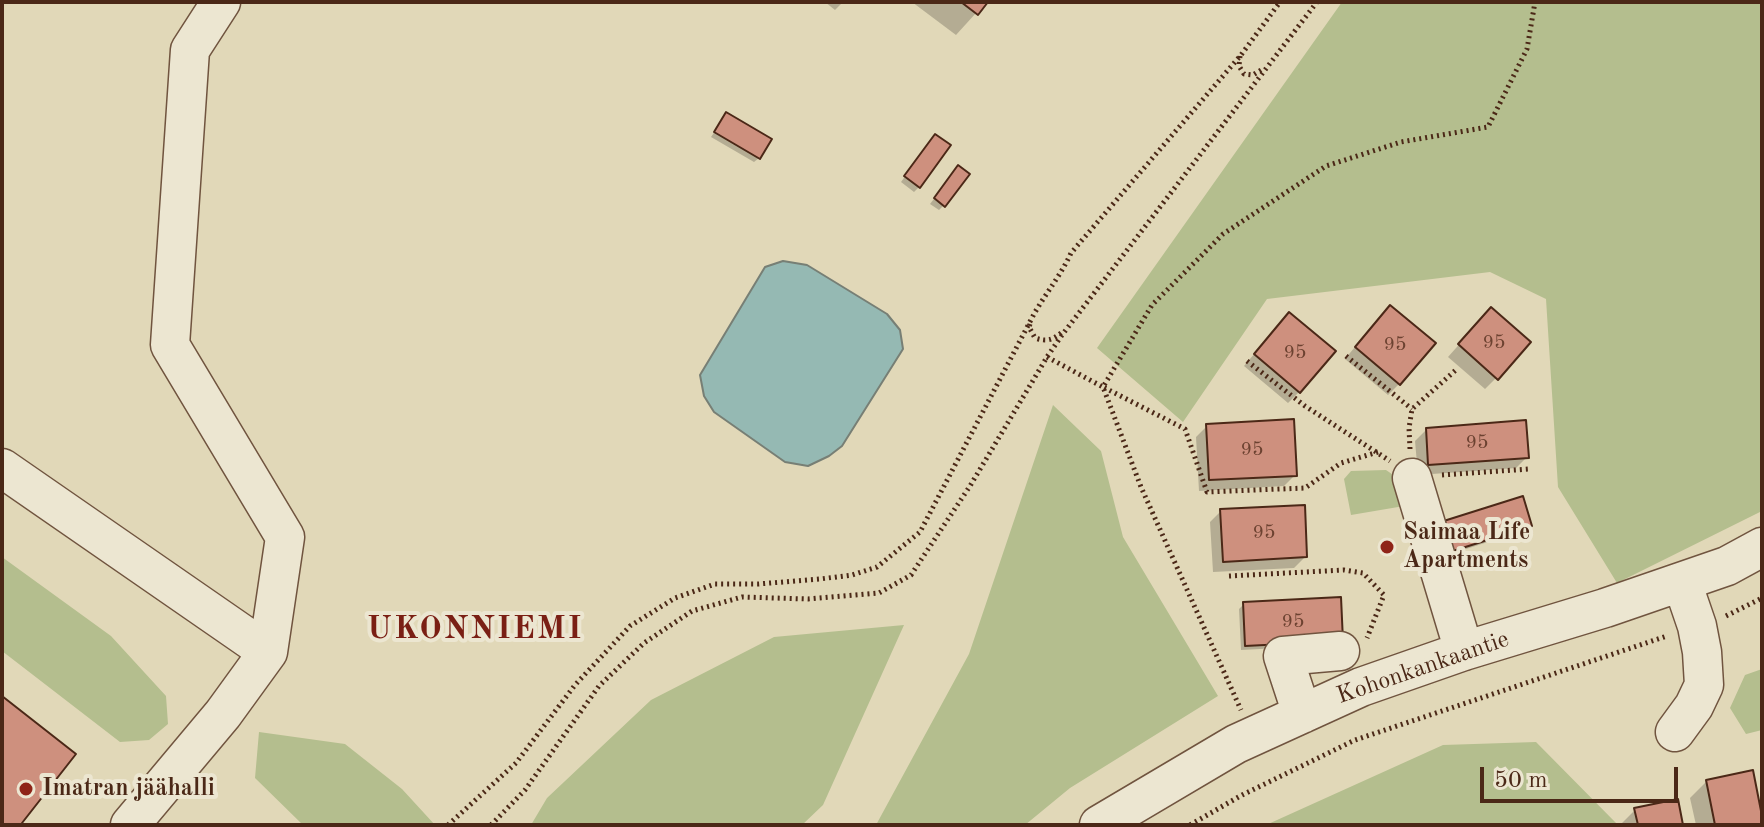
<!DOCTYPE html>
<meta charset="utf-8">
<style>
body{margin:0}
#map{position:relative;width:1764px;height:827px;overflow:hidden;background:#e1d8b8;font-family:"Old Standard TT",serif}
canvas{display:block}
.frame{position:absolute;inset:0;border:4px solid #4b2817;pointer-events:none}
.scale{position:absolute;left:1480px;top:767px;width:198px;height:36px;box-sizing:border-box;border:4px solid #4b2817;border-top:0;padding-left:10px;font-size:24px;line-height:28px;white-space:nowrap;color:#4b2817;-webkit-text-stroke:6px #ece6d1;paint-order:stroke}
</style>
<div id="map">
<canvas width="1764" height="827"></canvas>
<div class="frame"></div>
<div class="scale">50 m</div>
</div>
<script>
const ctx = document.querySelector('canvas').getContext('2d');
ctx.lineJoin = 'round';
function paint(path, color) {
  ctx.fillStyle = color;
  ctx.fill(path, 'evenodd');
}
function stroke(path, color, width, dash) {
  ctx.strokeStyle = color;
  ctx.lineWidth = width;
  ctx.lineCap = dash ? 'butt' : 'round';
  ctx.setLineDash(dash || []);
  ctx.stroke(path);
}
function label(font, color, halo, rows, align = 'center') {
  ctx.font = font + ' "Old Standard TT",serif';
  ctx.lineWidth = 8;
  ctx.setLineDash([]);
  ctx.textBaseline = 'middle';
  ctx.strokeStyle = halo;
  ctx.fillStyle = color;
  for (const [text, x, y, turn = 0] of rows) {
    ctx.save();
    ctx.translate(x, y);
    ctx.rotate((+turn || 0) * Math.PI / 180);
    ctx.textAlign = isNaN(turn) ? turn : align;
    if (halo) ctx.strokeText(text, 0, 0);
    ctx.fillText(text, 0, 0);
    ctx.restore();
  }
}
const green = new Path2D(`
 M1342,2H1762V511L1617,583L1558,487L1546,299L1490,272L1267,299L1183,422L1097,348Z
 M1053,405L1101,451L1123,537L1218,696L1070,788L1025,825H876L969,654Z
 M1386,470L1402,481L1410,505L1351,515L1344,479L1351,471Z
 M2,557L111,636L166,696L168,724L149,740L120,742L2,651Z
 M904,625L823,805L802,825H531L547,798L651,700L774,637Z
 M1762,669V730L1746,734L1730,708L1745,675Z
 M259,732L345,744L402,789L435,825H303L255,778Z
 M1536,742L1618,825H1266L1443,745Z`);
const water = new Path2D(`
 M783,261L807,265L887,314L900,330L903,349L842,446L829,456L808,466L785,462L714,412L704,396L700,375L765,267Z`);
const shadow = new Path2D(`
 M825,2H843L835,10Z
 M912,2H986L956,35Z
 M726,115L759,158L754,162L711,137Z
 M931,141L919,187L914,192L901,182Z
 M954,173L944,205L939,210L930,204Z
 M1379,318L1399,384L1388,395L1345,359Z
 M1480,321L1496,378L1485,389L1448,357Z
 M1278,326L1299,392L1288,403L1244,366Z
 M1207,426L1295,475L1284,486L1199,491L1196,437Z
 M1426,430L1527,457L1516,468L1418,475L1415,441Z
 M1221,511L1305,557L1294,568L1213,572L1210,522Z
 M1530,525L1525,530L1435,559L1427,532Z
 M1244,604L1336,645L1241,650L1239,609Z
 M1707,781L1762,825H1696L1690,798Z
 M1635,810L1681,825H1620Z`);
const building = new Path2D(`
 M961,2H988L978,15Z
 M726,112L772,139L760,159L714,132Z
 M935,134L951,145L920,188L904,176Z
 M958,165L970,174L945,207L934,198Z
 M1390,305L1436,343L1400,385L1355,347Z
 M1491,307L1531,342L1498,380L1458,344Z
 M1289,312L1336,351L1300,393L1254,354Z
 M1294,419L1297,476L1209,480L1206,424Z
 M1526,420L1529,458L1428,465L1426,428Z
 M1523,496L1532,526L1440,555L1431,525Z
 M1305,505L1307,557L1223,562L1220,509Z
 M1341,597L1343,641L1245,646L1243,602Z
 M2,696L76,754L22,823L24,825H2Z
 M1753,770L1762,816V825H1715L1706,780Z
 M1678,799L1683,825H1638L1634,808Z`);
const path = new Path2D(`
 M1240,56L1239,66L1244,74L1253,75L1261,70
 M1030,324L1029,327L1035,338C1047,342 1053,340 1062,332
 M1346,356L1412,409
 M1047,357L1103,387L1141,487L1241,710
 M1247,361L1305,406L1390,461
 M1410,449L1409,428L1412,409L1457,369
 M1378,452L1341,463L1305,488L1207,492L1185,429L1103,387L1152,305L1223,234L1326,166L1401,142L1488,127L1527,49L1535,2
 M1442,475L1529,469
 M1229,576L1344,570L1363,573L1384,595L1367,638
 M1726,616L1762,598
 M448,825L516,763L575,685L630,626L675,598L715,584H758L820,579L852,575L877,567L920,532L1034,314C1046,293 1061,275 1071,253L1241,55L1280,2
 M491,825L525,790L599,686L644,643L692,611L742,597L808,599L879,593L911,575L970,486L1047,357L1062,335L1317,2
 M1190,825L1242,795L1355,740L1667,636`);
const minor = new Path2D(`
 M2,468L268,652
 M1412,478L1464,651
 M1302,714L1283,656L1340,651
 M1675,732L1694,706L1704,685L1702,652L1697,626L1682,582
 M130,825L223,714L268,652L285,537L170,345L190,50L221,2
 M1099,825L1236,744L1361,687L1464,651L1605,608L1727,566L1762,547`);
const markers = [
 [1387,547,8,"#8f2418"],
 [26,789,8,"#8f2418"]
];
const numberNames = [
 ["95",1494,343],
 ["95",1395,345],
 ["95",1295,353],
 ["95",1477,443],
 ["95",1252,450],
 ["95",1264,533],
 ["95",1293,622]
];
const poiNames = [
 ["Saimaa Life",1403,533],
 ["Apartments",1403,561],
 ["Imatran jäähalli",42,789]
];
const streetNames = [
 ["Kohonkankaantie",1423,668,-19]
];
const districtNames = [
 ["UKONNIEMI",475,630]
];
paint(green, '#b4be8e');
paint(water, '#95b9b3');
stroke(water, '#777f75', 2);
paint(shadow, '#0003');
paint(building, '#ce907e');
stroke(building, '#4b2817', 2);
stroke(minor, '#70543f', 41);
stroke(path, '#4b2817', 5, [2, 4]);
stroke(minor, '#ece6d1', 38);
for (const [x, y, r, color] of markers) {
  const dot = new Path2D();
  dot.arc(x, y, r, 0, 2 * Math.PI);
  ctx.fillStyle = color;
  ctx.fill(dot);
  stroke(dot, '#ece6d1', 3);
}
label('20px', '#6c4231', null, numberNames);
label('bold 24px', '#4b2817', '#ece6d1', poiNames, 'left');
label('24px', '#4b2817', '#ece6d1', streetNames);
ctx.letterSpacing = '2px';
label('bold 32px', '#7a1f14', '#ece6d1', districtNames);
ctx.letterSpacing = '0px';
</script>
